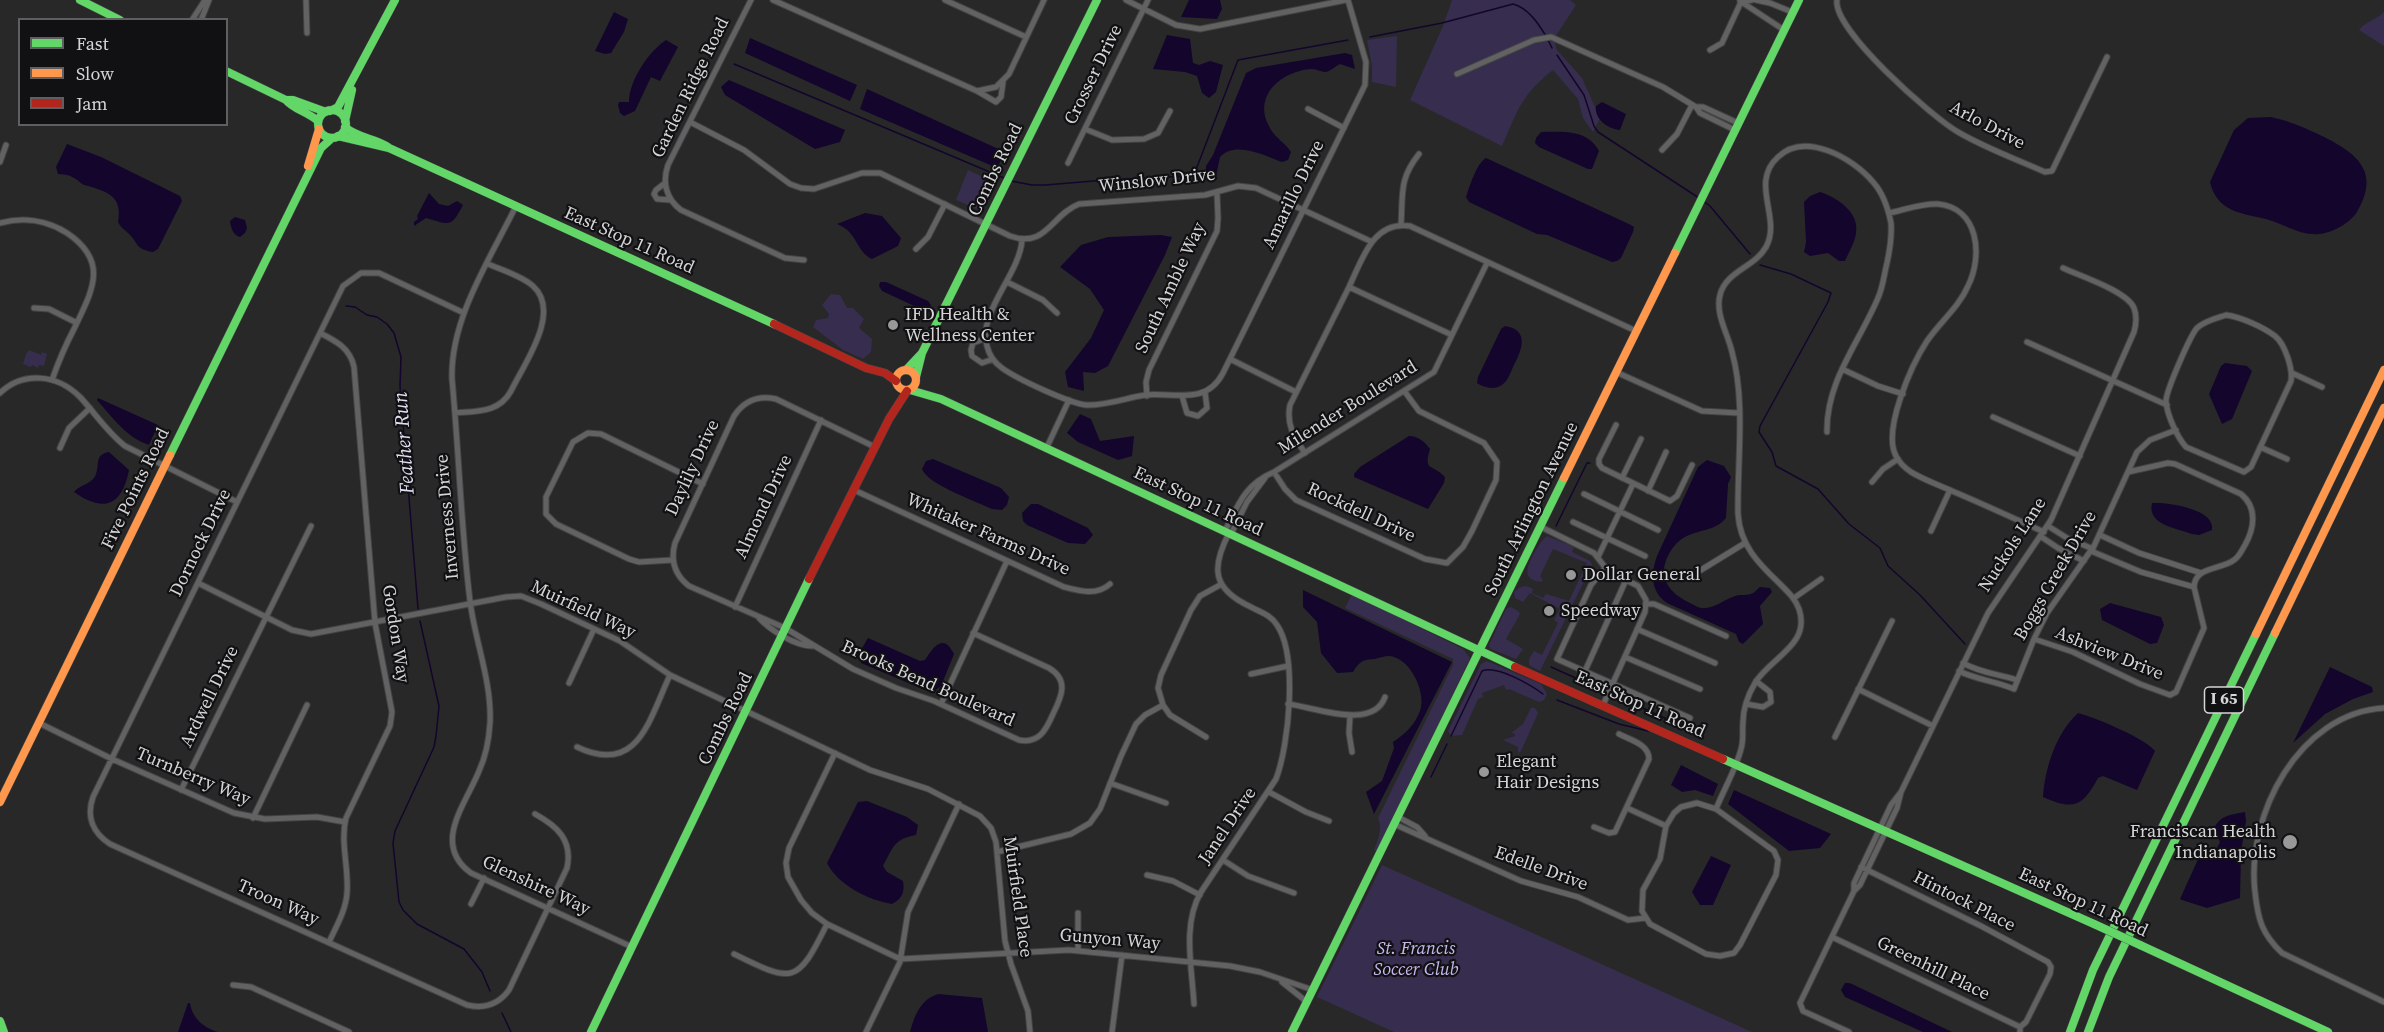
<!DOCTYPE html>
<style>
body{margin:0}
#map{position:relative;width:2384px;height:1032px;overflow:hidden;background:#282829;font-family:"Source Serif 4",serif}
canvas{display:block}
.legend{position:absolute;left:18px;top:18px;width:210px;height:108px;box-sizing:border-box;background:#111012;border:2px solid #5f5e60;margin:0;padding:8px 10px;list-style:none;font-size:18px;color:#d5d4d6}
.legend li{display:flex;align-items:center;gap:12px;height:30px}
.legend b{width:30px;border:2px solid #5f5e60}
</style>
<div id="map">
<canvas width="2384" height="1032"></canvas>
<ul class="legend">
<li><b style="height:8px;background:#63d668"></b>Fast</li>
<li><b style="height:8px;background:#ff974d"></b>Slow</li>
<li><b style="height:8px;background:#b3261e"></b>Jam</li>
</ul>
</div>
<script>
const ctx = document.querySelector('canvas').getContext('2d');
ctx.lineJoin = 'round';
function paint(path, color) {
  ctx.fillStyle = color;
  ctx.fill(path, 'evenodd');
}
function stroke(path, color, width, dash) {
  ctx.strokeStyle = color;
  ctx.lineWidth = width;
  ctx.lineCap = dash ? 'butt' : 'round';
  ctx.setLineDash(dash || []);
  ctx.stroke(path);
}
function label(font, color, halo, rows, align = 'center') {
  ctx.font = font + ' "Source Serif 4",serif';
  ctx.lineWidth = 4.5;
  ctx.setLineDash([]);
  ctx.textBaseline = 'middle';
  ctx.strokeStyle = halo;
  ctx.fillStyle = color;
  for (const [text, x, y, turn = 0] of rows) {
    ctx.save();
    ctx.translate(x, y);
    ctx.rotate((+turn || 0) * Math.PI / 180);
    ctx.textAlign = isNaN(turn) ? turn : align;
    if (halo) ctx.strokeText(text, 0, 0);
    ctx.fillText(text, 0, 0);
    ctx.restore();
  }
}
const green = new Path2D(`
 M1452,0H1570L1576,5L1554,39L1557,50L1582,78L1600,118L1593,132L1583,118L1578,99L1553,70C1521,95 1518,110 1502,146L1410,100L1443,26Z
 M2384,12V46L2359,30C2366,21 2376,20 2384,12Z
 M1397,36L1396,87L1372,82V66L1367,40Z
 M968,170L992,181L977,209L956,200Z
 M831,294L840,295L847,308H853L864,319L859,328L872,339L871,352L863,359L843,350L813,327L816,320L828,318L829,314L822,305Z
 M29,350L41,355L42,352L47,354L44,366L39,365L38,368L33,365L30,367L23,364L26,354Z
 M1547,536L1574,547L1572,552L1590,561L1592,565L1540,671L1529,665V659L1534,651L1542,655L1558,623L1554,620L1560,609L1530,593L1523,602L1515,598L1514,592C1520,586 1525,584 1533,589L1532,593L1543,598L1546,594L1569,601L1587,563L1553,549L1540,576L1543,580L1541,582C1536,581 1530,580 1528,575C1524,567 1540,541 1547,536Z
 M1352,594L1463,649L1470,658L1378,852L1374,850C1378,839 1383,829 1378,818L1453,665V659L1345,608Z
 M1511,607L1518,611L1520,614L1506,639L1523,649L1516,659L1491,649L1489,645L1506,609Z
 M1487,661L1541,684L1547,694L1544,700L1539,702L1509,689L1506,690L1504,685L1482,693L1483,697L1478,699L1462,735L1451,736L1448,731L1481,664Z
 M1531,708H1535L1538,713L1521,751L1518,753V747L1503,740L1515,736L1514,733H1511L1523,724Z
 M1382,865L1752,1032H1394L1317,997Z`);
const water = new Path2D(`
 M1189,0H1220L1222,9L1217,19L1181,17Z
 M614,12L628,19L624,32L611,53L605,54L595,51Z
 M1167,35L1190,39L1193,63L1199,65L1210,61L1223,65L1216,92L1209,98L1202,93L1197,76L1185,72L1153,69Z
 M750,38L857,85L850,101L745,53Z
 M666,40L678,47L660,81L651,77L635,111L624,116L620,113L618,105L619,102H629C629,81 648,52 666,40Z
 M1345,53L1352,55L1355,69L1340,64C1335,66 1329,73 1324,72C1319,71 1316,69 1311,69C1283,71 1254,94 1268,124C1273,137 1285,142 1291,152L1288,160L1282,162C1266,156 1235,140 1220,157L1216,176L1206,172V166L1213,155L1246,73L1256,68Z
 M729,80L845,130L840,142L815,149L725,95L721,87Z
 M867,89L1005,152L997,168L860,109Z
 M1602,102L1626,114L1620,130C1608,129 1594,119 1596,106Z
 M2271,117C2290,121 2305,128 2322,136C2357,153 2381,172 2357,212C2350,223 2332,233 2319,234C2300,236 2284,224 2266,219C2241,213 2217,212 2210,182L2234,130L2248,118Z
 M1541,132C1563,132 1587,129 1599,151L1592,169H1588L1539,147L1535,143L1536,138Z
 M67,144L101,157L180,196L182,201L158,249L153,252C135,249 139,244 129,234C124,229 121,228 118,222C123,196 107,191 84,185C80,183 77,179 72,177C68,174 64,175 58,174L56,167Z
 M1486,158L1629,224L1634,227L1633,232L1621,258L1617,261L1612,262L1547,235L1537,234L1469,202L1466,197C1470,186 1476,164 1486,158Z
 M1820,192C1837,197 1860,213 1856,233C1855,242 1849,252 1845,261H1839L1828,253L1810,256L1804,252L1806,242L1804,202L1810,196Z
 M429,193L439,204L448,206L457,201L463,205C451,228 450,225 426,218L414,226V222L418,219L417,216Z
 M865,213L882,216L901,238L898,246L872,259C856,252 858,232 837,224Z
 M235,217L245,220L247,228L245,233L240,237C233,235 231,228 230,221Z
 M1161,235L1172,237L1165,255L1108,366L1095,373L1083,372L1084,391L1068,387L1065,372L1091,338L1104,310L1090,289L1060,267L1081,245L1108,237Z
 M880,282H886L928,301L931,305L929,310L925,311L882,291L879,286Z
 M1505,326C1531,330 1521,352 1513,367C1510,374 1507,383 1500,386C1493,390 1483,387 1477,383L1478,377L1501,329Z
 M2225,363L2247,366L2252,371L2232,419L2222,424L2209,394L2221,366Z
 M98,398L158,425L149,445C126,437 113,418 97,400Z
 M1080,414L1091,419L1100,441L1134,436L1132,456L1118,460L1078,442L1067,433Z
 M1409,436C1418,436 1425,442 1430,449C1423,472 1432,463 1445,477L1444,483L1428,509L1354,477V474L1360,467Z
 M109,452L129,470C122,506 104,513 74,492C79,485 93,484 96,474C100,463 94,455 109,452Z
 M933,459L1001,488L1009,497L1007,505L1002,510L992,509C976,501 928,485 922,469L926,461Z
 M1707,460L1724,466L1731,477L1728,484L1726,518C1710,538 1683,523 1667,558C1658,578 1670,593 1688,602C1693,604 1699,609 1705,608C1715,608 1725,599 1735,596C1740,594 1748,596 1753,593C1755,592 1757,589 1760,587L1770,588L1772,592L1760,606L1763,624L1743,644L1739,642L1736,634L1667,603C1650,591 1651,573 1657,556L1698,467Z
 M2152,503C2168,502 2216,509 2212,530L2199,535L2192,534C2176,528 2147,525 2152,503Z
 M1031,504H1038L1088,528L1093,535L1085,544L1068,543L1027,525L1023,521L1022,513Z
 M1303,590L1452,662L1374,814L1366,792L1382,781L1394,748L1393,742C1406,733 1414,726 1420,711C1427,693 1410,657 1389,656C1384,656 1379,658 1375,659C1363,659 1359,662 1353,672L1337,673L1321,653L1317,622L1303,607Z
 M2110,603L2161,617L2164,625L2157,643L2150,644L2102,620L2100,609Z
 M868,638L920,661L925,660C933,648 943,632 954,654L941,686L932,693L861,663L858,655Z
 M2330,667L2372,687L2373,692L2353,699L2325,714L2293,743Z
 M2078,713C2094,717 2145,738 2155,751L2137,790L2103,776L2098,778C2083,806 2074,811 2043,797C2045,768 2056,733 2078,713Z
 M1681,765L1718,784L1713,796L1695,790L1682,792L1671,785Z
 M1734,790L1831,834L1820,848L1789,851L1728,804Z
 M867,801L907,817L918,825L916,835C894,839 893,847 883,866L887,872L903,881C905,892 902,899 892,904C868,900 838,885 827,863L858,802Z
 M2245,812L2246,821L2241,852L2240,898L2207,908L2182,900L2180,899L2200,855L2202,852L2217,848L2220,842L2214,829C2220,815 2230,815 2245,812Z
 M1711,856L1731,865L1713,905H1700L1692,892Z
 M1849,983L1852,984L1952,1032H1923L1845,997L1841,990L1845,983Z
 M938,994L982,998L988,1032H910C915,1015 920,1000 938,994Z
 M188,1003H190C192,1018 204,1028 218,1032H178Z`);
const stream = new Path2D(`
 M1370,37L1442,23L1513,4C1528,8 1538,23 1546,36
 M1548,40L1552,48
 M1557,55L1584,95L1594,126L1598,132L1699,198
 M734,64L1004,178
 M1011,181L1032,185H1045L1106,180L1187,176L1197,167L1238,60L1348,40
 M1703,201L1710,206L1750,254
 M1760,265L1791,274L1831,293L1828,302L1760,426L1759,432L1772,452L1776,466L1818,489L1849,524L1880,548L1888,566L1920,595L1965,644
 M346,306L355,307L367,315L377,317L387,324L394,333L401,357L400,386L418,609
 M1556,526L1587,463H1590
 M420,621L439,706L436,736L434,747L395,831L393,843L399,902L403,910L417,924L464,949L482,972L490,991
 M1551,667L1598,688
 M1616,696L1687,728
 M1557,700L1619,724L1648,731
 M1451,736L1482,671C1497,665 1531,685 1543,694
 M1431,777L1447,744
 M502,1013L511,1032`);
const street = new Path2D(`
 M306,0L307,33
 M751,0L668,165C662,182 666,199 681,210L785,258L804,260
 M773,0L977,91L996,87L1009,74L1044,0
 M945,0L1026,37
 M1126,0L1176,25L1200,29L1346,0
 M1756,0L1770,3L1792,12
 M1837,0C1832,29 1932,117 1958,132C1985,148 2016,159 2045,172L2052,171L2107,57
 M1740,1L1784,30
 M1741,2L1752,0
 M192,20L205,0
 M201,20L209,0
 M1710,50L1722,43L1741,2
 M1457,74L1534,40L1551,37L1663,87L1696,107
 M977,91L996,102L1001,97L1003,82
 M1308,109L1344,128
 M690,122L744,150L790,184L801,188L814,189L862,173H880L1010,236C1046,249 1051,215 1079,204L1205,195L1238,186L1256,188L1370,241
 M1085,129L1112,140L1144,139L1158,133L1170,111
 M1735,130L1700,113L1696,107H1703L1738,123
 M1662,150L1677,134L1692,105
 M0,162L6,145
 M1068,163L1148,0
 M665,183L656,190L654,194L657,199L671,200
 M516,206C490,259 450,319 452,379C459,453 461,528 470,601C475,641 492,682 490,723C489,739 486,756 479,771C466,804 431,844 471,873L632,947
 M1889,213C1904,210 1922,203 1938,204C1979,208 1983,256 1968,286C1959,307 1940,322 1927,341C1912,364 1882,430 1896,456C1899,462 1905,468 1911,472C1924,480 1939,485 1952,491C1983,504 2013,518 2044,532
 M0,223C23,217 47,220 67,233C110,262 92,291 74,329C65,346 58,363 52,380
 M1401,225C1403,193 1399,179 1419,154
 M1022,240C1020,274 977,313 987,346C989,355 995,363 1002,368C1017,379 1069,403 1086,405C1105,406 1126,398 1145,395C1174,392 1206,406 1223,373L1365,85L1366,62L1348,0
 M916,249L928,237L945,204
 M1007,282L1043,300L1057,313
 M34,308L49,309L77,323
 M464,313L379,273H361L343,286L93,797C86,817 93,833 110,844L467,1005C484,1009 498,1005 509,990L567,868C573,840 557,826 535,814
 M2226,315C2241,317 2263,327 2275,336C2285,344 2293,369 2291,381L2251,467L2244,472L2186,447C2177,437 2167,415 2166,401C2166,391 2190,336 2197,328C2204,321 2217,318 2226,315Z
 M320,333C336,341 350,348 354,367L375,623L392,712L390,726L346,818C340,842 349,868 347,893C346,910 336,927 329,942
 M1452,335L1349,287C1362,260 1373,220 1410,226L1636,331
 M986,338L973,343L971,350L972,356L982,363L993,359
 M2027,342L2167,405
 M1230,359L1296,392
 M1842,369L1878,386L1903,394
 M1616,372L1702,411L1739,413
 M2292,373L2322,387
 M0,393C23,371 57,374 80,397C95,413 107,432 125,446L237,502
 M1147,396L1146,382L1149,370L1217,231L1218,218L1217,193
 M1182,396L1187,413L1198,416L1207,408L1205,392
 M455,413C477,411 499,413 511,391C524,364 562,312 533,286C522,276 502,270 488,264
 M1993,417L2080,456
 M1616,425L1599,459V464L1602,468L1670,501L1677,496L1692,465
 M875,447L776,399C758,395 744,401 734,416L675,543C670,561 675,575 689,586L785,628L853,669L896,688L934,701L1019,740C1039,744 1046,730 1053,714C1062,696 1069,680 1049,668L973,633
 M2260,447L2287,459
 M60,448L69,428L90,408
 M1046,449L1069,400
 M1305,453C1294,437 1286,425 1290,405L1349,287
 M1274,472L1285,489L1296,500L1425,559L1447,563L1463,547L1472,531L1496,480L1497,462L1484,443L1419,411L1405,392
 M1622,478L1641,439
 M1872,482L1883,469L1898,459
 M854,490L1064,587C1079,591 1097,596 1110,584
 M1648,491L1666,452
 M1584,494L1658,530
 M1573,522L1645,556
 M2048,526L2067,538L2093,549
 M1541,527L1594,553L1608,571L1638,586L1646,600L1645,612L1603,705
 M1225,531C1238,505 1245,484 1274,472L1434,372L1487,263
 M1931,531L1950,490
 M1231,534L1247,502L1265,478
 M2100,535L2139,553L2201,573
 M2040,536L2058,548L2084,561
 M2091,551L2141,572L2194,587
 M1598,557L1633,484
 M673,560L639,562L629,559L556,524L546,514V497L573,442L588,433L601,434L703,484
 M1605,568L1591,585L1557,659L1690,718
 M1701,570L1745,543
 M198,583L292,630L311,634L506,597L521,596L541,604L620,641L670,675L870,770L928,789L980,816L991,828L996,842L1005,941L1011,964L1028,1011L1030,1032
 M1794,598L1821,579
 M1647,604H1654L1726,636
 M735,607L821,420
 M759,618C770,630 795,646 812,646
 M1637,629L1715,663
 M2034,639L2073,652L2140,684L2170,695L2176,692L2204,628L2194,587C2195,566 2221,570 2234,560C2239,557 2242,550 2245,545C2254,529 2258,508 2241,494L2175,464L2168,463L2128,472
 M1625,657L1700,689
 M1963,663C1980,673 1999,674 2017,680
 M1585,671L1626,580
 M1959,671C1977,680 1996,681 2014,689L2034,639L2047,613L2094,546L2137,452L2150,440L2176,430
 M1251,674L1288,666
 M569,683L594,629
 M1858,689L1933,726
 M941,704L1007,561
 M1288,704C1314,707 1373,731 1385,697
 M1746,704L1763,707L1771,702L1770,692L1756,681
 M2384,708C2299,713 2246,815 2255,892C2258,920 2262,934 2282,953L2384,1002
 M1350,716L1349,733L1352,752
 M39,723L112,759L234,813L265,819L317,817L345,822
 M1206,737L1170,715L1163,705L1158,688L1161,675L1191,610L1200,596L1220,585
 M1835,737L1892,621
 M577,747C638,776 649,720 670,675
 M835,753L789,848L786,863L788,877L801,900L812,913L827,924L900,959L1069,950L1230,966L1260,972L1313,990
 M1110,783L1166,803
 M181,790L311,526
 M1269,792L1306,812L1329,821
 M1901,792L1988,613L2051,520L2134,332C2136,325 2137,316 2134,308C2127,291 2080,276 2063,268
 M1901,792L1897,808L1860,885L1854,891V883L1891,805Z
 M1697,803L1716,809L1774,851L1778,860L1776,875L1740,945L1734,953L1720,956L1706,954L1650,924L1642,911L1643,890L1660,859L1666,826L1674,813L1681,807Z
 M1627,808L1666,826
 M1716,809C1724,789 1736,769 1741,749C1744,740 1742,731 1743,722C1743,708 1748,695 1755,683C1771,657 1811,645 1799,609C1795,598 1787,591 1779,583C1758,563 1740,545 1738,514C1737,463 1746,402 1732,352C1728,334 1715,314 1720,295C1726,271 1755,267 1766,247C1782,218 1749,183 1778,157C1805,131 1853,158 1873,182C1883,193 1888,208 1891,223C1892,236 1890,249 1887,263C1884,275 1883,287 1878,298C1859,343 1826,381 1827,432
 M1398,817L1417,827L1425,836
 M253,818L307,705
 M1394,824L1521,881L1578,897L1628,920L1646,918
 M1594,827L1609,833L1615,832L1649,759C1649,744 1630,740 1619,734
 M997,852L1071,834L1090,823L1100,809L1121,756L1136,724L1145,715L1163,705
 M1223,860L1248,876L1294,893
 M1861,867L1981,926L2048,962L2051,967L2050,974L2026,1022L2020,1027V1032
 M1147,875L1173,881L1200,895
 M471,904L484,878
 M1832,937L2020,1027
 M1078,951V913
 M734,954C793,983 797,985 827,924
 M1282,982L1307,1002
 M233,985L251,987L349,1032
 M1194,1004C1192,968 1182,924 1201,892L1276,779C1289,745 1298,656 1277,625C1271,615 1260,612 1251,607C1212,589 1211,568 1229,533
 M866,1032L900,962L908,912L959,804
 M1112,1032L1122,955
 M1849,1032L1803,1011L1800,1003L1854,891`);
const fast = new Path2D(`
 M80,0L120,20
 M226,71L286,100C293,109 308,112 318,121
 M286,100H293L326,112
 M318 124a14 14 0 1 1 28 0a14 14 0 1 1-28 0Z
 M330,111L338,107L395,0
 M345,121L352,90
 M345,127C357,138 375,138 388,147
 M338,136L389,148L774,324
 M1675,253L1799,0
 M906,370L922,353L1097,0
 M916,377L922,353
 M910,390L941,399L1515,667
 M170,455L321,148L332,138
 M1723,759L2094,924
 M2140,945L2328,1032
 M0,1021L4,1032
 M591,1032L809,579
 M1292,1032L1564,478
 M2070,1032L2093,970L2256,634
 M2088,1032L2109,977L2275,633`);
const slow = new Path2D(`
 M308,166L319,129
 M896 380a10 10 0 1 1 20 0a10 10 0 1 1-20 0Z
 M1564,478L1675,253
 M2275,633L2384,408
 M2256,634L2384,370
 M0,802L170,455`);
const jam = new Path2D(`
 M774,324L866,368L885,373L896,381
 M809,579L889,419L907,391
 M1515,667L1723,759`);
const fastBridge = new Path2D(`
 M2094,924L2140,945`);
const markers = [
 [893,325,6,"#989899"],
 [1571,575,6,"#989899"],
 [1549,611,6,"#989899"],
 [1484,772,6,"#989899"],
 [2290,842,8,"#989899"]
];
const shields = [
 [2224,700,39]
];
const shieldNames = [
 ["I 65",2224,700]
];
const streetNames = [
 ["Crosser Drive",1094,75,-64],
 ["Garden Ridge Road",691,88,-64],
 ["Arlo Drive",1987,126,28],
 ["Combs Road",996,170,-64],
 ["Winslow Drive",1157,181,-6],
 ["Amarillo Drive",1294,195,-64],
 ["East Stop 11 Road",629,241,24],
 ["South Amble Way",1171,288,-65],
 ["Milender Boulevard",1348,408,-32],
 ["Daylily Drive",693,468,-65],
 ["Five Points Road",136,489,-64],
 ["East Stop 11 Road",1198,502,25],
 ["Almond Drive",764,507,-65],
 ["South Arlington Avenue",1532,509,-64],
 ["Rockdell Drive",1361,513,25],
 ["Inverness Drive",448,517,-95],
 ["Whitaker Farms Drive",988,535,24],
 ["Dornock Drive",201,543,-64],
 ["Nuckols Lane",2013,545,-57],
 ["Boggs Creek Drive",2056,576,-60],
 ["Muirfield Way",583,610,25],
 ["Gordon Way",395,634,81],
 ["Ashview Drive",2109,654,22],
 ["Brooks Bend Boulevard",928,684,24],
 ["Ardwell Drive",210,697,-64],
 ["East Stop 11 Road",1640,705,24],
 ["Combs Road",726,719,-64],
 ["Turnberry Way",193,777,23],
 ["Janel Drive",1228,826,-56],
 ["Edelle Drive",1541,869,20],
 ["Glenshire Way",536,886,25],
 ["Muirfield Place",1017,897,82],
 ["Hintock Place",1964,902,27],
 ["Troon Way",278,903,24],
 ["East Stop 11 Road",2083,903,25],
 ["Gunyon Way",1110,940,5],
 ["Greenhill Place",1933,969,26]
];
const poiNames = [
 ["IFD Health &",905,315],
 ["Wellness Center",905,336],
 ["Dollar General",1583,575],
 ["Speedway",1561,611],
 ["Elegant",1496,762],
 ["Hair Designs",1496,783],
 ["Franciscan Health",2276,832,"right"],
 ["Indianapolis",2276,853,"right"]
];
const parkNames = [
 ["St. Francis",1416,949],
 ["Soccer Club",1416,970]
];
const waterNames = [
 ["Feather Run",405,443,-94]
];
paint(green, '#372d4e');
paint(water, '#14052c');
stroke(stream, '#14052c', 1.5);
stroke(street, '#444445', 7);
stroke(fast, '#444445', 9);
stroke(slow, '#444445', 9);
stroke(jam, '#444445', 9);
stroke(street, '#626263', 5);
stroke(fast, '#63d668', 8);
stroke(slow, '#ff974d', 8);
stroke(jam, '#b3261e', 8);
stroke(fastBridge, '#444445', 9, []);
stroke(fastBridge, '#63d668', 8);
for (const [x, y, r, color] of markers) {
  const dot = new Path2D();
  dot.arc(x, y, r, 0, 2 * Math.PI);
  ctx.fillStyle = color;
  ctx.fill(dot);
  stroke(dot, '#111012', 2);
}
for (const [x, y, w] of shields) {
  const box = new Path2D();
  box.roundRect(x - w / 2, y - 13, w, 26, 4.5);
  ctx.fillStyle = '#111012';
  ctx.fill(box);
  stroke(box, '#d5d4d6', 1.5);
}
label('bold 16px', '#d5d4d6', null, shieldNames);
label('18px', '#d5d4d6', '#111012', streetNames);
label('18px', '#d5d4d6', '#111012', poiNames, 'left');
label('italic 18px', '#c6b7f0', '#111012', parkNames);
label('italic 20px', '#e2def1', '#111012', waterNames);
</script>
